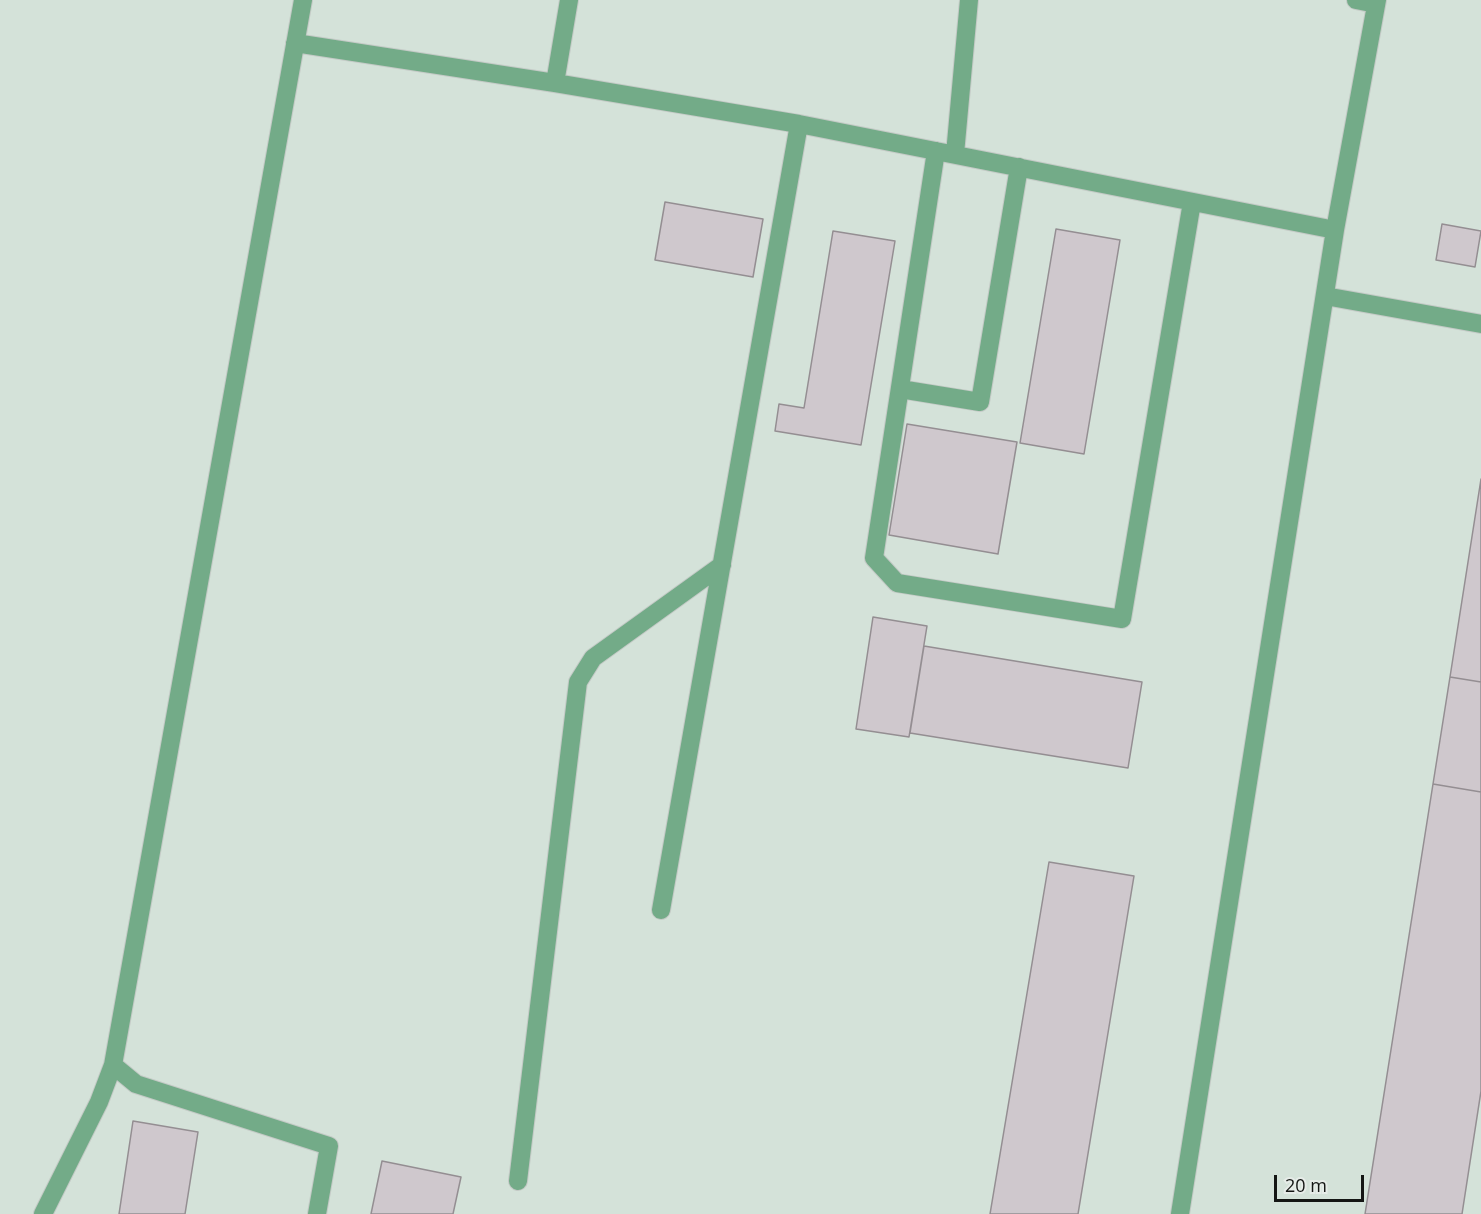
<!DOCTYPE html>
<style>
body{margin:0}
#map{position:relative;width:1481px;height:1214px;overflow:hidden;background:#e6ece8;font-family:"Open Sans",sans-serif}
canvas{display:block}
.scale{position:absolute;left:1274px;top:1175px;width:90px;height:27px;box-sizing:border-box;border:3px solid #141614;border-top:0;padding-left:8px;font-size:18px;line-height:21px;white-space:nowrap;color:#141614;-webkit-text-stroke:4px #e6ece8;paint-order:stroke}
</style>
<div id="map">
<canvas width="1481" height="1214"></canvas>
<div class="scale">20 m</div>
</div>
<script>
const ctx = document.querySelector('canvas').getContext('2d');
ctx.lineJoin = 'round';
function paint(path, color) {
  ctx.fillStyle = color;
  ctx.fill(path, 'evenodd');
}
function stroke(path, color, width, dash) {
  ctx.strokeStyle = color;
  ctx.lineWidth = width;
  ctx.lineCap = dash ? 'butt' : 'round';
  ctx.setLineDash(dash || []);
  ctx.stroke(path);
}
const built = new Path2D(`
 M0,0H1481V1214H0Z`);
const building = new Path2D(`
 M665,202L763,219L753,277L655,260Z
 M1442,224L1481,231L1475,267L1436,260Z
 M1056,229L1120,240L1084,454L1020,443Z
 M833,231L895,241L861,445L775,431L779,404L804,408Z
 M907,424L1017,442L998,554L889,535Z
 M1481,479V682L1450,677Z
 M873,617L927,626L909,737L856,729Z
 M924,646L1142,682L1128,768L910,733Z
 M1450,677L1481,682V792L1433,784Z
 M1433,784L1481,792V1091L1462,1214H1365Z
 M1049,862L1134,876L1078,1214H990Z
 M133,1121L198,1132L185,1214H119Z
 M382,1161L461,1177L453,1214H371Z`);
const minor = new Path2D(`
 M1356,0L1376,4
 M295,43L555,83L799,124L1335,230
 M555,83L569,0
 M936,151L874,558L897,583L1122,619L1192,202
 M955,154L969,0
 M1325,296L1481,324
 M900,389L980,402L1019,167
 M661,910L799,124
 M113,1065L136,1084L329,1146L317,1214
 M518,1181L578,682L593,658L722,565
 M43,1214L99,1102L113,1065L303,0
 M1180,1214L1335,230L1377,0`);
paint(built, '#d4e2d9');
paint(building, '#cfc8cd');
stroke(building, '#948e92', 1.5);
stroke(minor, '#c4cac6', 20);
stroke(minor, '#73ab88', 18);
</script>
